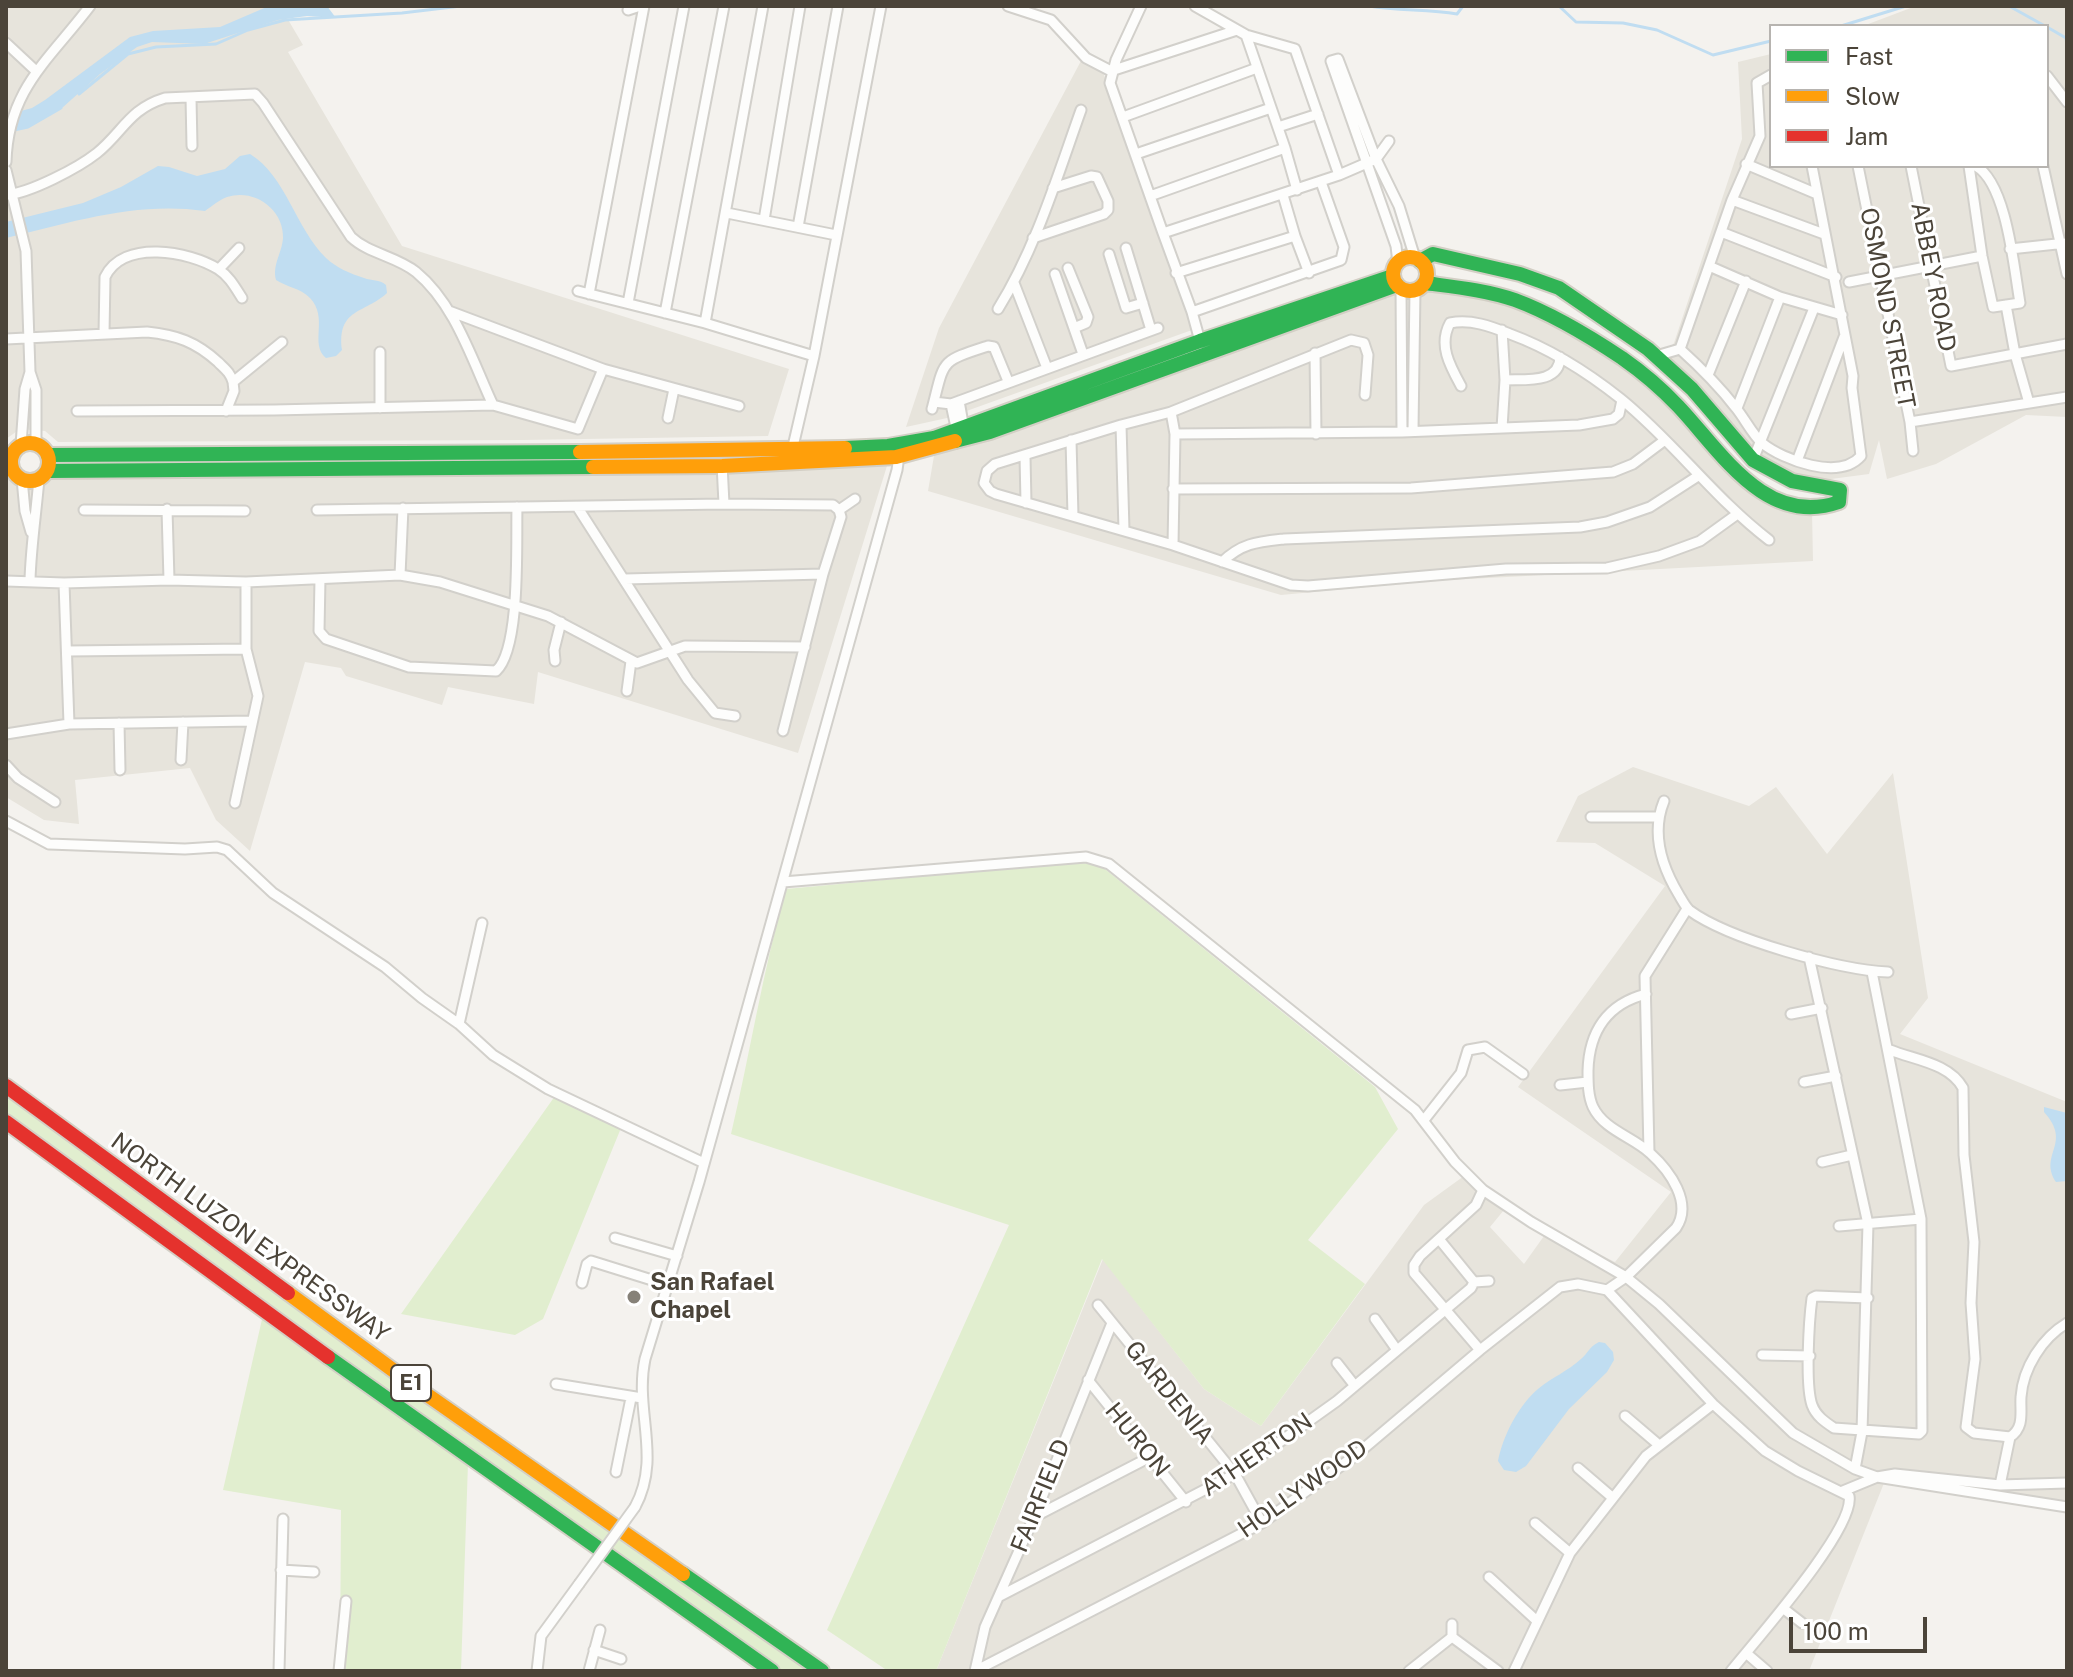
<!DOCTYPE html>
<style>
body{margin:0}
#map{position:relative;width:2073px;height:1677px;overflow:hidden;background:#f4f2ee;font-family:"Public Sans",sans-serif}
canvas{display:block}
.frame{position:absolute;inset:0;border:8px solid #4b4439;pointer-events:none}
.legend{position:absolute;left:1769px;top:24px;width:280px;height:144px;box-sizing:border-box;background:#fff;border:2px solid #b7b4b0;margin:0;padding:10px 14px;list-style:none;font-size:24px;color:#4b4439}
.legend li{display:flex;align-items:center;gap:16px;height:40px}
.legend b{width:40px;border:2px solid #b7b4b0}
.scale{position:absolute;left:1789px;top:1617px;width:138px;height:36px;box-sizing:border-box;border:4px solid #4b4439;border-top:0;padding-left:10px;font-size:24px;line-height:28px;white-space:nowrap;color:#4b4439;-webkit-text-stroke:6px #fff;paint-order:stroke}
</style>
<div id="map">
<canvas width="2073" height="1677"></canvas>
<div class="frame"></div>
<ul class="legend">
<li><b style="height:10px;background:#30b455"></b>Fast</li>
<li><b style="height:10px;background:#ff9f0a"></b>Slow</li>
<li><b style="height:10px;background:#e5322d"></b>Jam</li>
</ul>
<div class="scale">100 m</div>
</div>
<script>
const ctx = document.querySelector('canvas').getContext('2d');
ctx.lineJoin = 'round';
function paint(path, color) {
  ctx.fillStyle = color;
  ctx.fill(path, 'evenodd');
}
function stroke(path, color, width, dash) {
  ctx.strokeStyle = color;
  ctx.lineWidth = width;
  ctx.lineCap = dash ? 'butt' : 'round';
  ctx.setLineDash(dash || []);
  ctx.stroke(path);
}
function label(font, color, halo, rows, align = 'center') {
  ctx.font = font + ' "Public Sans",sans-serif';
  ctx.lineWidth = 6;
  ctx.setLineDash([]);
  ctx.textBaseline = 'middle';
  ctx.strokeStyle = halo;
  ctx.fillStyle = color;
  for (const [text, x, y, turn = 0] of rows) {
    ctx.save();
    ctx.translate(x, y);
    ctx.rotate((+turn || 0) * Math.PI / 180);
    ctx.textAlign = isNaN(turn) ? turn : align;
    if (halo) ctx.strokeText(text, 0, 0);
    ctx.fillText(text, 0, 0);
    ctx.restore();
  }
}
const residential = new Path2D(`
 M6,6H280L303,45L288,52L402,246L789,369L768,436L523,440L58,442L45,431L20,429L6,439Z
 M1916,6H2067V417L2026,415L1936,464L1887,479L1879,440L1869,474L1816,481L1768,464L1750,452L1664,356L1674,343L1742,139L1738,62L1771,54V166H2047V26H1863Z
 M1082,59L1102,69L1192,330L947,418L906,427L939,328Z
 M1443,283L1506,294L1658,388L1732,475L1812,511L1813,561L1430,581L1281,595L928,491L935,450L1363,295Z
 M891,453L798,753L538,672L534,704L448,687L442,705L346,676L341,668L305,662L250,851L216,820L190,768L75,780L79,824L44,820L6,797V462L17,473H44L57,462L334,464Z
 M1633,767L1749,806L1776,787L1827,854L1893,773L1928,998L1900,1034L2067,1102V1507L1884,1483L1809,1671H936L1103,1259L1204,1389L1261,1426L1424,1205L1464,1176L1504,1210L1490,1227L1524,1264L1549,1229L1615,1262L1671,1192L1518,1087L1665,886L1595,843L1556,842L1578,796Z`);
const green = new Path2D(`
 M1076,862L1100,865L1375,1087L1398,1129L1308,1240L1365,1284L1261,1426L1204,1389L1102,1259L936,1671H888L827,1630L1009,1225L731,1134C750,1053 763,970 786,889Z
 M6,1093L810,1671H780L591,1542L6,1116Z
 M555,1096L621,1128L543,1319L515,1335L401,1314Z
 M263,1315L468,1463L461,1671H340L341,1510L223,1490Z`);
const water = new Path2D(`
 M269,6H327L336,18L307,16L278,20L204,44L152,42L137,47L100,74L62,108L26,127L6,132V115L32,108L45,100L130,37L153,31L220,27Z
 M250,154C286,176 296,229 326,258C335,267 351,274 364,278C372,281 379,279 386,285L387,293C364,314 337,308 342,350L336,356L326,358C309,344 329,318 310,298C301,288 286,287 276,280C272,265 282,253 283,238C284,209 254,188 227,197C219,200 212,206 205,211C137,201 72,222 6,238V222L83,203L121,187L158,166L169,167L197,176L225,169L240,156Z
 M2044,1107L2067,1113V1181L2056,1182C2038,1154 2073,1144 2044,1112Z
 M1599,1342L1605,1343L1613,1352L1614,1360L1607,1372L1569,1409L1526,1466L1516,1472L1504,1470L1498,1461C1503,1436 1518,1406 1538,1389C1551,1378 1568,1371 1581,1359C1588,1353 1590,1346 1599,1342Z`);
const stream = new Path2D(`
 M1369,6C1399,11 1428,9 1457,14L1463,6
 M1559,6L1576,22L1623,23L1657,30L1713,55L1771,41
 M2009,6L2045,26
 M1841,26L1906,6
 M2047,27L2066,38L2067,45
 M79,94L128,54L156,47L216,44L248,30L285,20L402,13L461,6
 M14,130L28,127L61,108`);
const street = new Path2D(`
 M763,6L705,323L814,356
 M1008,6L1051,20L1086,58L1111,71L1237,30
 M1141,6L1116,60L1110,83L1163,233
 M1195,6L1246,35L1295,49L1339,175
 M628,10L640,6
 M1246,35L1285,148L1297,190
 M6,43L36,71
 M2047,76L2067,102
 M191,98L192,146
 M1123,117L1257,68
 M1278,127L1318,114
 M1136,154L1271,108
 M6,162C8,89 49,60 90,6
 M1746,164L1817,194
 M1858,166L1910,422L1913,451
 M1911,166L1951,366L2067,344
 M1969,166L1982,256L1993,307L2020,303C2014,269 2007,184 1976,166
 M2043,166L2067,274
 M6,170L26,251L30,372L36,390V443
 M1321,182L1344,247L1341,260L1192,312L1163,233L1339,175L1376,159L1389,141
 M6,195C30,193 78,168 97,153C123,132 129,109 165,98L255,94L263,103L351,237C369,254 396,256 416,272C455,304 472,360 493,405
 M1150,196L1285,148
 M1732,200L1824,234
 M727,213L836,235
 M764,220L800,6
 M798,227L838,6
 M1721,232L1836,277
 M1295,236L1309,273
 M1033,238L1104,214L1108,210V201L1097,177L1091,176L1053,188
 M1126,248L1151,330
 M2010,249L2066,243
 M1109,254L1126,308L1143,303
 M1398,263L1396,246L1331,61L1338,59L1376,159L1399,206L1415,258
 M1709,266L1780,297L1842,315
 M1068,268L1088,317L1086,323L1074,328
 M219,269L239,248
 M1176,273L1295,236L1283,195
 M1055,274L1083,354
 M1849,282L1982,256
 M1014,283L1047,368
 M1401,288L1402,432
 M578,291L705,323
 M589,294L644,6
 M628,303L684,6
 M2006,305L2015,354L2029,403
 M998,309C1036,248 1057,177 1081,110
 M449,311L603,369L739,406
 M1192,312L1200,341
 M665,313L724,6
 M1502,330L1505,380L1502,428
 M104,334L105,277C123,239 189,251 218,269C229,276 235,287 242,298
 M6,339L147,332C177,335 196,342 218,362C225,369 230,372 233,382
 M1680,349C1700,367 1719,386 1736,408C1745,419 1752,434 1762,443C1783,460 1839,481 1861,456L1852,388L1853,376L1812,166
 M1680,349L1732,200L1760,136L1757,83L1771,75
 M380,352V408
 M1315,353L1316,434
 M1653,353L1656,356L1680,349
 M1708,375L1746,281
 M1505,380C1525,379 1560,384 1560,357
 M1461,386C1450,366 1438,345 1450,323C1471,319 1490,326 1510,334C1551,349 1587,372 1621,399C1674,442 1714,498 1769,540
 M1365,395L1368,355L1364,343L1351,340L1171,412L1121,425L995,464L987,471L984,483L990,491L996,494L1173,545L1291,585L1308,586L1506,569L1607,568L1659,556L1700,541L1736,515
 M959,401L964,429
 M934,402L951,404L1158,328
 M951,404L957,432
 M1737,408L1780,297
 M932,409C945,359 939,362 988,346L994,347L1008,381
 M77,411L274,410L493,405L578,429L603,369
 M226,411L234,391L233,382L282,342
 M1171,412L1175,434L1173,545
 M668,418L674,389
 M1910,422L2067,397
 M1121,425L1124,530
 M1413,430L1415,290
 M1175,434L1402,432L1579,425L1613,419L1619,414L1622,400
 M1071,440L1073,516
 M21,445L25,389L30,372
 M791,455L814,356L881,6
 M1025,456L1026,503
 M1753,460L1814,308
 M1797,461L1844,337
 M722,464L724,504
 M22,479L25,511L31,532
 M1173,489L1411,488L1613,472L1633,464L1665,440
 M578,508L688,680L715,713L735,716
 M167,509L169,580
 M84,510L245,511
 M317,510L724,504L833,505L839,510L841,517L823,574L783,731
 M839,510L855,499
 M1222,562C1242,543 1257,542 1284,539L1580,527L1607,522L1650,507L1698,476
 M400,575L403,508
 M320,579L319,631L326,639L409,667L496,671C521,649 516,542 517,507
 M625,579L823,574
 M30,580C31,546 36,514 39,479
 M6,581L64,583L169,580L246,582L400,575L440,582L548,616L637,663L685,646L805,647
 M64,583L69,724
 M68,651L246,649
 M555,661L554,650L561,622
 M627,691L631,661
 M119,723L120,770
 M6,734L69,724L252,721
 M181,760L183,722
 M6,765L18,778L55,802
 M1664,801C1651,833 1662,867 1679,895C1682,900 1685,906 1689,910C1728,939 1840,970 1888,972
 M235,803L258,696L246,649V582
 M1591,817H1658
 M6,821L49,844L185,849L217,847L227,850L273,893L385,967L422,998L459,1024
 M783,882L1086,857L1109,864L1415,1110L1455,1162L1483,1190L1531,1222L1626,1277L1659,1304L1793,1433L1855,1469L1877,1477L2067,1507
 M482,923L459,1024L493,1055L548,1089L704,1163
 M1809,957L1868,1224L1862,1432L1855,1469
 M1791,1014L1822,1008
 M1890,1050C1915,1060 1949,1063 1963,1088L1964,1155L1974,1242L1971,1303L1975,1359L1966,1427L1974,1433L2010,1437
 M1804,1082L1836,1076
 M1560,1085L1588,1082
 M1424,1120L1461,1073L1468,1050L1485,1047L1523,1074
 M1649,1152L1645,976L1687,909
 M1822,1162L1852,1155
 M1839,1226L1921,1219
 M615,1238L677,1256
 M1439,1239L1474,1282
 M582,1283L587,1264L591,1261L668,1285
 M1607,1290L1626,1277L1676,1228C1693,1203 1670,1171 1650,1153C1633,1137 1604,1130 1593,1107C1588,1096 1588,1083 1588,1071C1589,1032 1607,1004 1646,994
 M1868,1298L1816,1296L1812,1298C1809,1320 1805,1385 1812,1405C1816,1416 1825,1422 1834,1428L1919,1434L1922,1431L1921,1219L1872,972
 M1098,1305L1235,1474L1262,1523
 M1375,1319L1397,1350
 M1480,1350L1414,1273V1265L1420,1256L1476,1205L1483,1190
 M1762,1355L1810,1356
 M1337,1363L1355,1386
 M1088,1380L1186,1502
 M556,1384L642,1398
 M1625,1416L1659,1445
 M1578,1468L1613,1498
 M616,1472L631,1398
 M2000,1485L2010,1437C2025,1427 2020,1412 2021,1397C2023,1368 2042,1338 2067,1323
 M1843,1491L1877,1477L1895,1474L2000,1485L2067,1483
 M635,1507C662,1457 634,1411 645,1359L699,1182L897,470L898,463L894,455
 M1034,1517L1152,1456
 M1535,1523L1570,1553
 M281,1570L314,1572
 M1489,1577L1537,1621
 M1000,1596L1235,1474L1337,1401L1471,1288L1474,1282L1489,1281
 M1784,1609L1802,1623
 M1452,1637L1498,1671
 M594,1650L621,1659
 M1746,1653L1767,1671
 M279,1671L283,1519
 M339,1671L346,1601
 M537,1671L541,1636L579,1584
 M589,1671L600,1630
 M975,1671L1262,1523L1356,1455L1480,1350L1560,1287L1578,1284L1607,1290L1713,1404L1765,1451L1798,1471L1849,1496C1856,1528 1754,1642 1731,1671
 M975,1671L985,1627L1034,1517L1112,1323
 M1409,1671L1452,1637V1624
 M1514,1671L1570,1553L1646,1456L1713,1404`);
const fast = new Path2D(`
 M1420,261L1433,254L1520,274L1559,288L1648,349L1692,389L1753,460L1792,481L1840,490L1839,502C1765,528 1720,450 1678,406C1661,388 1642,372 1622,358C1589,336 1553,314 1515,300C1486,290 1455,287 1425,283
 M955,441L990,432L1397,285
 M845,448L888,446L934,438L1200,341L1393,276
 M48,455L580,452
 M48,471L593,467
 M328,1357L772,1671
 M683,1574L822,1671`);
const slow = new Path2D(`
 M1393 274a17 17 0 1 1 34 0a17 17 0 1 1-34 0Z
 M11 462a19 19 0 1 1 38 0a19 19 0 1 1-38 0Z
 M580,452L845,448
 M593,467L722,466L896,457L955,441
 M288,1293L416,1387L683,1574`);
const jam = new Path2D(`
 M6,1086L288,1293
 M6,1122L328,1357`);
const streetBridge = new Path2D(`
 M579,1584L635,1507`);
const markers = [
 [634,1297,8,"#868178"]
];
const shields = [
 [411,1383,40]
];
const shieldNames = [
 ["E1",411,1383]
];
const streetNames = [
 ["ABBEY ROAD",1933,277,79],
 ["OSMOND STREET",1887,308,79],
 ["NORTH LUZON EXPRESSWAY",250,1238,36],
 ["GARDENIA",1169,1393,51],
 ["HURON",1137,1440,51],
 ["ATHERTON",1257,1455,-34],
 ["HOLLYWOOD",1303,1489,-35],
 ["FAIRFIELD",1041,1496,-68]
];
const poiNames = [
 ["San Rafael",650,1283],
 ["Chapel",650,1311]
];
paint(residential, '#e7e4dc');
paint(green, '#e1eecf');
paint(water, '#c0ddf1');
stroke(stream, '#c0ddf1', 3);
stroke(street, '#d2d0cb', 13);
stroke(fast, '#d3cfc5', 18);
stroke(slow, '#d3cfc5', 18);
stroke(jam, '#d3cfc5', 18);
stroke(street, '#fdfdfc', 9);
stroke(fast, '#30b455', 14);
stroke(slow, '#ff9f0a', 14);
stroke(jam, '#e5322d', 14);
stroke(streetBridge, '#d2d0cb', 13, []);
stroke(streetBridge, '#fdfdfc', 9);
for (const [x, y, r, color] of markers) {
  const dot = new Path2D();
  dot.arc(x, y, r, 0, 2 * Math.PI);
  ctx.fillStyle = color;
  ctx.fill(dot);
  stroke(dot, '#fff', 3);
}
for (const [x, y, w] of shields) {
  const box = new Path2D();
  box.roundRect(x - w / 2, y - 18, w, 36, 6);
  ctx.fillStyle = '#fff';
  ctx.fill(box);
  stroke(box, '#4b4439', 2);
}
label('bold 22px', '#4b4439', null, shieldNames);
label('24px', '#4b4439', '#fff', streetNames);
label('bold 24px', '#4b4439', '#fff', poiNames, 'left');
</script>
